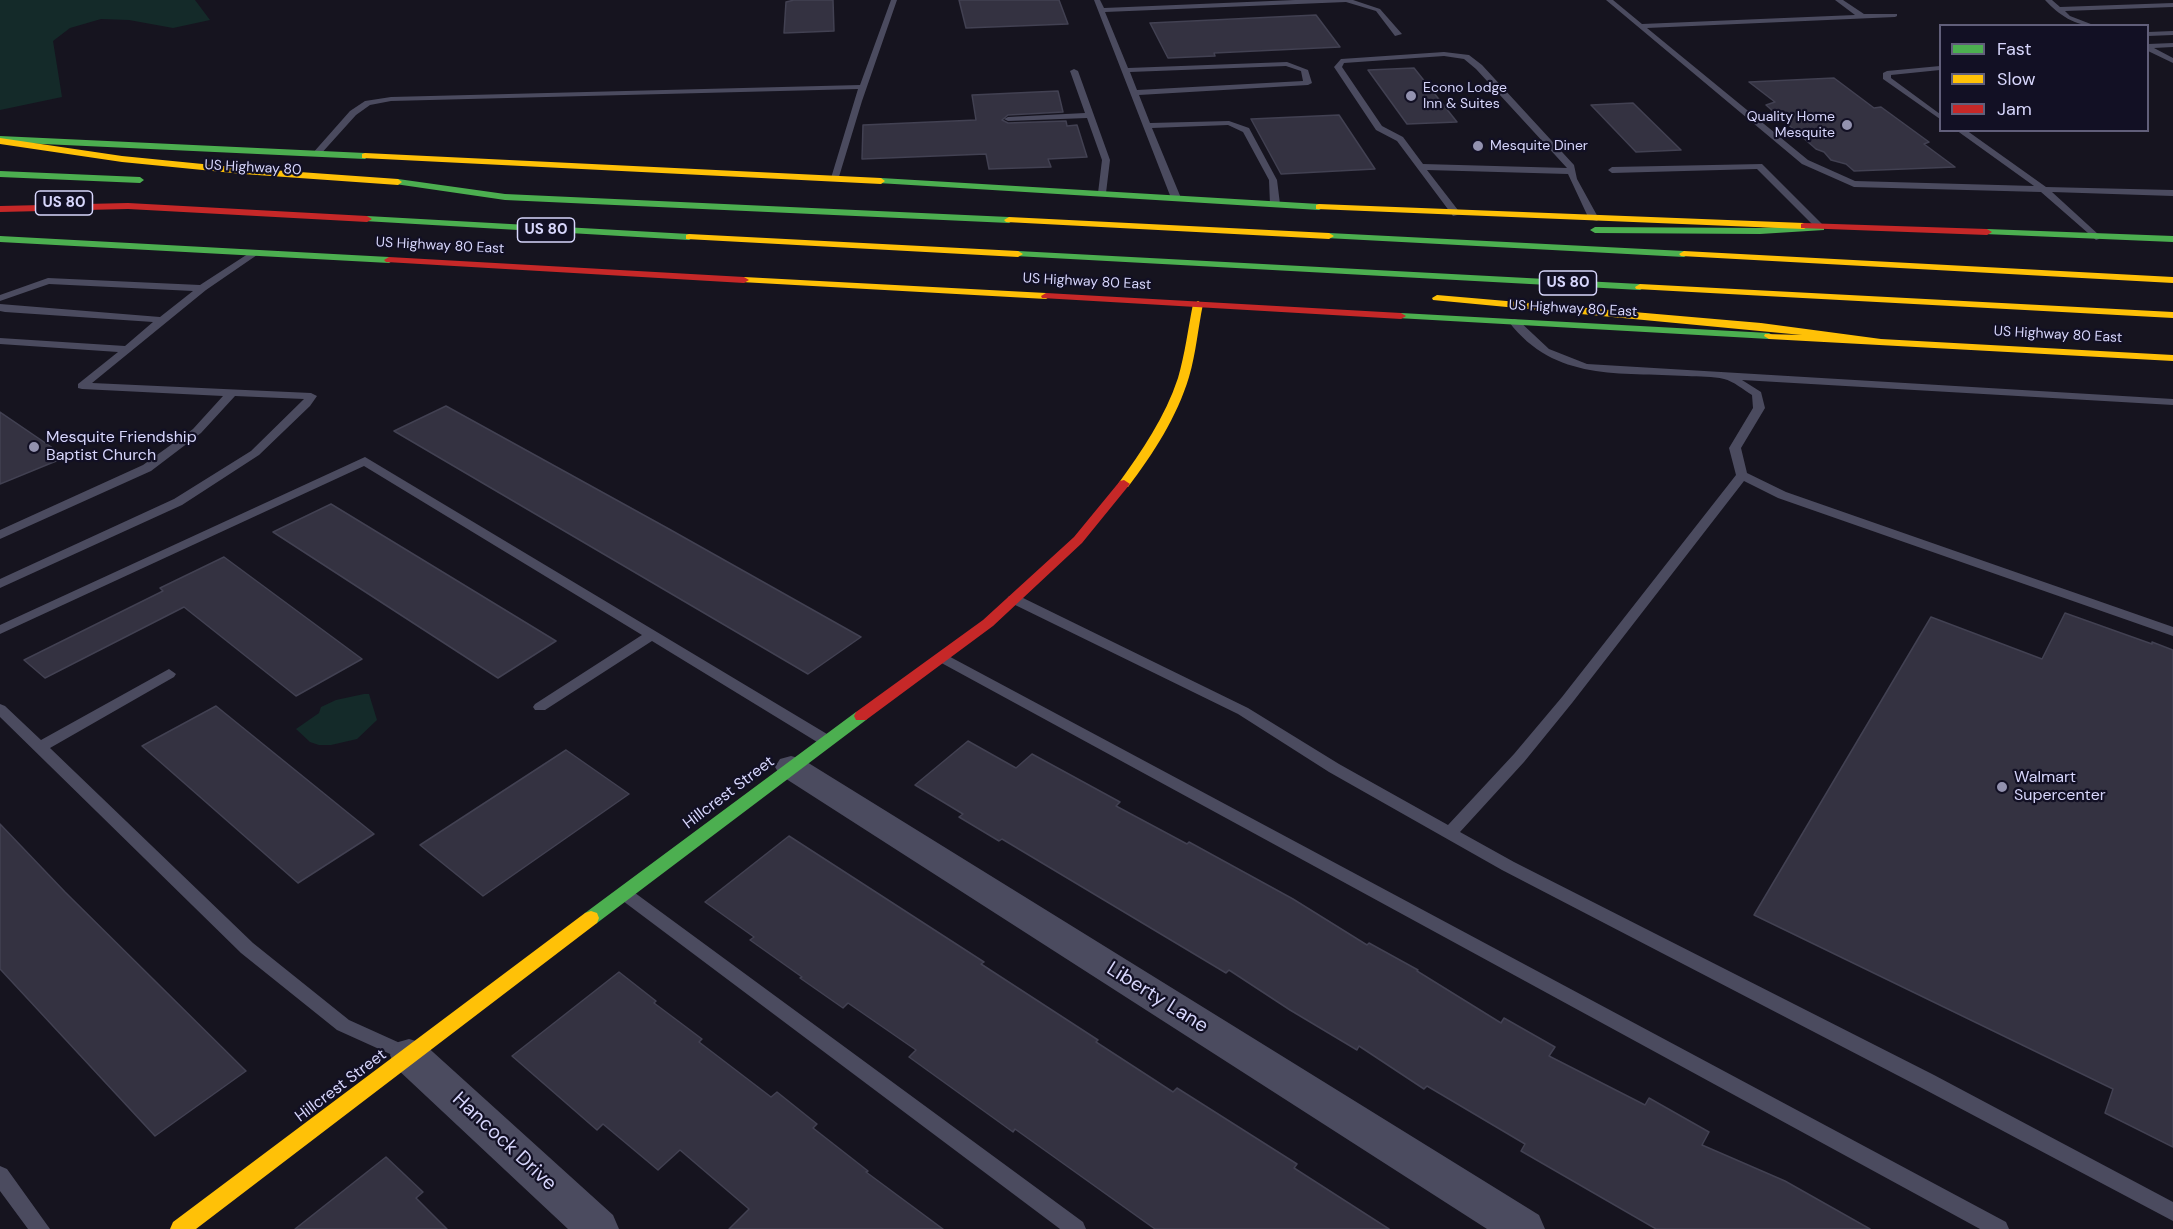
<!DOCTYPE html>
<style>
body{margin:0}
#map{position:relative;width:2173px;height:1229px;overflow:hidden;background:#16141f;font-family:"DM Sans",sans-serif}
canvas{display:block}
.legend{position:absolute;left:1939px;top:24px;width:210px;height:108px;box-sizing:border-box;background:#121024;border:2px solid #615f7a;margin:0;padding:8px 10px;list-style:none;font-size:18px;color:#d7d6fc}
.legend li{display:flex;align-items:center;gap:12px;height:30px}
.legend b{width:30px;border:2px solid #615f7a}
</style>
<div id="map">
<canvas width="2173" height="1229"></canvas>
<ul class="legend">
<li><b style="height:8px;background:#4caf50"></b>Fast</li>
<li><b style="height:8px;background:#ffc107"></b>Slow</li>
<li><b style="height:8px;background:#c62828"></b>Jam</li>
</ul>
</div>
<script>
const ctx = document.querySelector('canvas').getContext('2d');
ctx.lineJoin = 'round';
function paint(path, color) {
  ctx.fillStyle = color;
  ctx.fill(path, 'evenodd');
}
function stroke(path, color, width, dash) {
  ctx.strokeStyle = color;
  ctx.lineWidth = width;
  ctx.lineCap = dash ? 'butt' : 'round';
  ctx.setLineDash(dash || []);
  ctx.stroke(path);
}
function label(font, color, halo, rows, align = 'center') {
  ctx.font = font + ' "DM Sans",sans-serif';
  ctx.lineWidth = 4.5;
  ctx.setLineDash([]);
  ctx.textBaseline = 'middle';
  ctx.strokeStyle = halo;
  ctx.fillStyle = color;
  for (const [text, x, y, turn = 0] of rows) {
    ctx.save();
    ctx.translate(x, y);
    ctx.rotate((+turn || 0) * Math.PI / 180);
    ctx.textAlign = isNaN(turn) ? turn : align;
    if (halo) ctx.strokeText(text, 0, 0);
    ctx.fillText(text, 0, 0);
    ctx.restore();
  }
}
const green = new Path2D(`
 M0,0H195L210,20L173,28L129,20L101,19L70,28L53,41L62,97L0,110Z
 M364,694H369L377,720L357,739L331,745H319L310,742L296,729L319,713L321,707L336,700Z`);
const building = new Path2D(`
 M794,0H833L834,31L784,33L786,2Z
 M959,0H1059L1068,24L966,28Z
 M1316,15L1340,47L1214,53L1215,56L1168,58L1150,23Z
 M1414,68L1457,122L1407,124L1368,70Z
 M1834,78L1874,108L1881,107L1929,142L1924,144L1955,167L1854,171L1846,164L1831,160L1824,152L1816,149L1766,105L1775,102L1749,82Z
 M1058,91L1063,112L1008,115L1002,120L1008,123L1066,121L1067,126L1077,125L1087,157L1048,159L1051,167L989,169L986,154L862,159L863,125L976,120L972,95Z
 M1633,103L1681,150L1636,152L1591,105Z
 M1339,115L1375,169L1281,174L1251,119Z
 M446,406L669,529L861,637L808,674L394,431Z
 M0,412L66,457L0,484Z
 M331,504L556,641L498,678L273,532Z
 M224,557L362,659L296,696L184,607L45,678L24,660L163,591L160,588Z
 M2065,613L2152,644V642L2173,650V1147L2105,1113L2113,1089L1754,915L1931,617L2042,659Z
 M216,706L374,834L298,883L142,746Z
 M968,741L1016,768L1032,754L1120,802L1116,806L1187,844L1189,842L1293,899L1367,945L1369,943L1418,970L1417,971L1501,1023L1504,1018L1555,1047L1549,1056L1645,1105L1649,1098L1709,1132L1702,1145L1785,1181L1870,1229H1656L1521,1151L1525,1144L1427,1086L1424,1089L1359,1046L1357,1050L1290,1010L1229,970L1226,973L1002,839L999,841L959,817L963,814L915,785Z
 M566,750L629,794L483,896L420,845Z
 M0,824L65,892L246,1071L155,1136L0,969Z
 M789,836L984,962L981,964L1098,1040L1096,1042L1173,1092L1177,1088L1297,1164L1294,1168L1389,1229H1155L1015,1129L1013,1132L909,1057L916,1050L848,1003L843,1008L800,978L802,977L750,940L754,937L705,902Z
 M619,972L656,1001L654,1003L702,1039L699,1042L771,1097L777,1092L817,1124L813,1128L868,1171L866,1172L943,1229H729L749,1209L680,1150L658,1170L603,1124L597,1130L512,1056Z
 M386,1157L423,1192L416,1198L447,1229H295Z`);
const lane = new Path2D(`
 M891,0H897L862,101L838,180L831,178L858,89L391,101L370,105L356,115L319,156L312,154L350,111L365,101L391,97L860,85Z
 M1094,0H1100L1104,8L1295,0H1353L1380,9L1402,34L1395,36L1376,11L1346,2L1105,12L1128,68L1287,62L1308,70L1312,83L1308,85L1139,95L1150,123L1229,121L1249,128L1277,180L1280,204L1275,207L1270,204L1269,180L1243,132L1228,125L1152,128L1181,198L1176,201L1171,198ZM1286,66L1301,71L1303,81L1137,90L1130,72Z
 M1606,0H1613L1642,24L1855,15L1835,0H1843L1864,14H1897V16L1895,17L1647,28L1808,160L1855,181L2034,186L1956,130H1966L2046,187L2173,190V196L2052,192L2099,235V239L2096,240L2041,192L1854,187L1802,164Z
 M2045,0H2052L2060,7L2173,3V7L2065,11L2070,16L2096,26C2075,26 2059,15 2045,0Z
 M2173,31V35L2148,36V32Z
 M2173,43V47L2154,48L2173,58V63L2148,51V44Z
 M1444,52L1469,55L1482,65L1574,165L1577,179L1599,219L1597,221L1589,219L1568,174L1427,170L1461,214L1453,216L1397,141L1376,130L1334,67L1341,59ZM1444,56L1464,59L1476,69L1567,168L1423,164L1403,137L1382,126L1342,67L1344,63Z
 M1940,66V70L1891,75V78L1940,114V119L1883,79V73L1887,71Z
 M1074,69L1078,71L1110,160L1106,193L1102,196L1098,193L1102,160L1087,118L1008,121L1004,119L1008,117L1085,113L1070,71Z
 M1762,164L1824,226V230H1818L1757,169L1612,173L1608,170L1612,167Z
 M254,250L259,253L257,255L206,290L92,383L311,393L317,396L310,406L259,455L182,505L0,588V579L174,499L251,451L304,399L235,396L201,433L151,471L0,539V530L143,465L193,429L223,396L82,389L78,388V384L118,352L0,344V338L125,346L153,322L5,312L0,311V304L160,317L193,291L49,284L0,301V295L48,278L200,285Z
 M1514,319L1518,320L1549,349L1587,364L2173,399V405L1742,380L1761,392L1765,408L1741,448L1747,473L1786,492L2173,627V636L1778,498L1744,481L1572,703L1524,762L1460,832L1514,862L1934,1075L2173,1202V1221L1920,1087L1502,870L1329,772L1238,714L1009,602L1007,599L1009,596H1019L1248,708L1339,764L1448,825L1514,754L1562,697L1736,475L1729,448L1753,408L1752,395C1744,390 1733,381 1724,379C1713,376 1699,377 1687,376C1620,372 1555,382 1509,322Z
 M365,457L832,737L834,741L832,745H822L652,641L545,710H535L533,707L535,704L642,635L364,466L0,634V625Z
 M941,652L2006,1222L2009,1229H1980L936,660L934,657Z
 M169,669L176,674L174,677L50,748L253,943L349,1020L411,1048L414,1053L411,1058L405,1061L399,1058L337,1030L241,953L0,717V704L5,706L41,740Z
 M625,888L631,890L1083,1222L1086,1229H1060L619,898L617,894L619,890Z
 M0,1166L7,1169L50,1229H28L0,1191Z`);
const street = new Path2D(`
 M791,756L802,759L1539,1215L1545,1229H1487L780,775L775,767L780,759Z
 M409,1039L423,1043L613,1215L619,1229H568L395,1067L390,1055L395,1043Z`);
const fast = new Path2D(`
 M0,136L365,153L369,156L365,159L0,142Z
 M0,171L140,177L144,180L140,183L0,177Z
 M881,178L1319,204L1324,207L1319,210L878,183L877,181Z
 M398,179L505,194L1009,217L1014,220L1009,223L505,200L395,184L394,182Z
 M367,216L689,234L694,237L689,240L364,221L362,219Z
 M1821,225L1824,226V230L1760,234L1595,233L1590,230L1595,227L1760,228Z
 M1987,229L2173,236V242L1984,234L1982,232Z
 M1329,233L1684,251L1689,254L1684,257L1326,238L1324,236Z
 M0,236L389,257L394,260L389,263L0,242Z
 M1018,251L1640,284L1645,287L1640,290L1015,256V252Z
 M1401,313L1769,333L1774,336L1769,339L1397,318V314Z
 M861,711L866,712L868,716L866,720L597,923L591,925L585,923L583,918L585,913L856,712Z`);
const slow = new Path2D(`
 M0,138L122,156L243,168L398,179L402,182L398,185L243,174L122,162L0,144Z
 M365,153L881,178L885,181L881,184L362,158V154Z
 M1319,204L1804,223L1809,226L1804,229L1316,209V205Z
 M1009,217L1329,233L1334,236L1329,239L1006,222L1004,220Z
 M689,234L1018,251L1023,254L1018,257L686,239V235Z
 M1684,251L2173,277V283L1681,256L1679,254Z
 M744,277L1046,293L1051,296L1046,299L741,282L739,280Z
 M1640,284L2173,312V318L1636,289L1635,287Z
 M1437,295L1761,323L1881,339L2173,355V361L1769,339L1764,336L1765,334L1802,335L1433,300L1432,298Z
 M1198,301L1203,304C1198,328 1196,353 1189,377C1177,417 1153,454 1128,487H1120L1118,484C1142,451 1165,417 1178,378C1185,354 1188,329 1193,304Z
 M591,911L597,913L599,918L597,923L196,1229H170L173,1222L585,913Z`);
const jam = new Path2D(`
 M128,203L367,216L372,219L367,222L128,209L0,212V206Z
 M1804,223L1987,229L1992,232L1987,235L1801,228V224Z
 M389,257L744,277L749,280L744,283L386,262L384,260Z
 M1046,293L1401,313L1406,316L1401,319L1042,298L1041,296Z
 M1124,480L1130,484L1082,543L993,626L866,720H856L854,716L856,712L983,620L1074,537L1120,481Z`);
const markers = [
 [1411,96,6,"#9392af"],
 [1847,125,6,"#9392af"],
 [1478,146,6,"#9392af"],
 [34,447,6,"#9392af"],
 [2002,787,6,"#9392af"]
];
const farPoinames = [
 ["Econo Lodge",1423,88],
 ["Inn & Suites",1423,104],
 ["Quality Home",1835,117,"right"],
 ["Mesquite",1835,133,"right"],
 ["Mesquite Diner",1490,146]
];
const farStreetnames = [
 ["US Highway 80",253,168,3],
 ["US Highway 80 East",440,246,3],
 ["US Highway 80 East",1087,282,3],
 ["US Highway 80 East",1573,309,3],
 ["US Highway 80 East",2058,335,3]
];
const shields = [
 [64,203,57],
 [546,230,57],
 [1568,283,57]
];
const shieldNames = [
 ["US 80",64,203],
 ["US 80",546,230],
 ["US 80",1568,283]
];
const poiNames = [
 ["Mesquite Friendship",46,438],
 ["Baptist Church",46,456],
 ["Walmart",2014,778],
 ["Supercenter",2014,796]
];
const streetNames = [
 ["Hillcrest Street",729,793,-37],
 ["Hillcrest Street",341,1086,-37]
];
const nearStreetnames = [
 ["Liberty Lane",1157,998,32],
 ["Hancock Drive",504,1142,43]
];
paint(green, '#142a29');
paint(building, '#343241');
stroke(building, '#424152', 1.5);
paint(lane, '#4b4b5f');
paint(street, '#4b4b5f');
paint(fast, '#4caf50');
paint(slow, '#ffc107');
paint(jam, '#c62828');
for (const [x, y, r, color] of markers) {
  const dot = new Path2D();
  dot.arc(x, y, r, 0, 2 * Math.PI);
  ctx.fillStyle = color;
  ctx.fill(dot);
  stroke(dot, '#121024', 2);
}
label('14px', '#d7d6fc', '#121024', farPoinames, 'left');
label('14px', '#d7d6fc', '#121024', farStreetnames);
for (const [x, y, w] of shields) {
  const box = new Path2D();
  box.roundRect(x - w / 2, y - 12, w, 24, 4.5);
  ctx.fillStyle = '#121024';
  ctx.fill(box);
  stroke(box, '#d7d6fc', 1.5);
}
label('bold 15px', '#d7d6fc', null, shieldNames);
label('16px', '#d7d6fc', '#121024', poiNames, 'left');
label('16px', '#d7d6fc', '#121024', streetNames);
label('20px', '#d7d6fc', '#121024', nearStreetnames);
</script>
